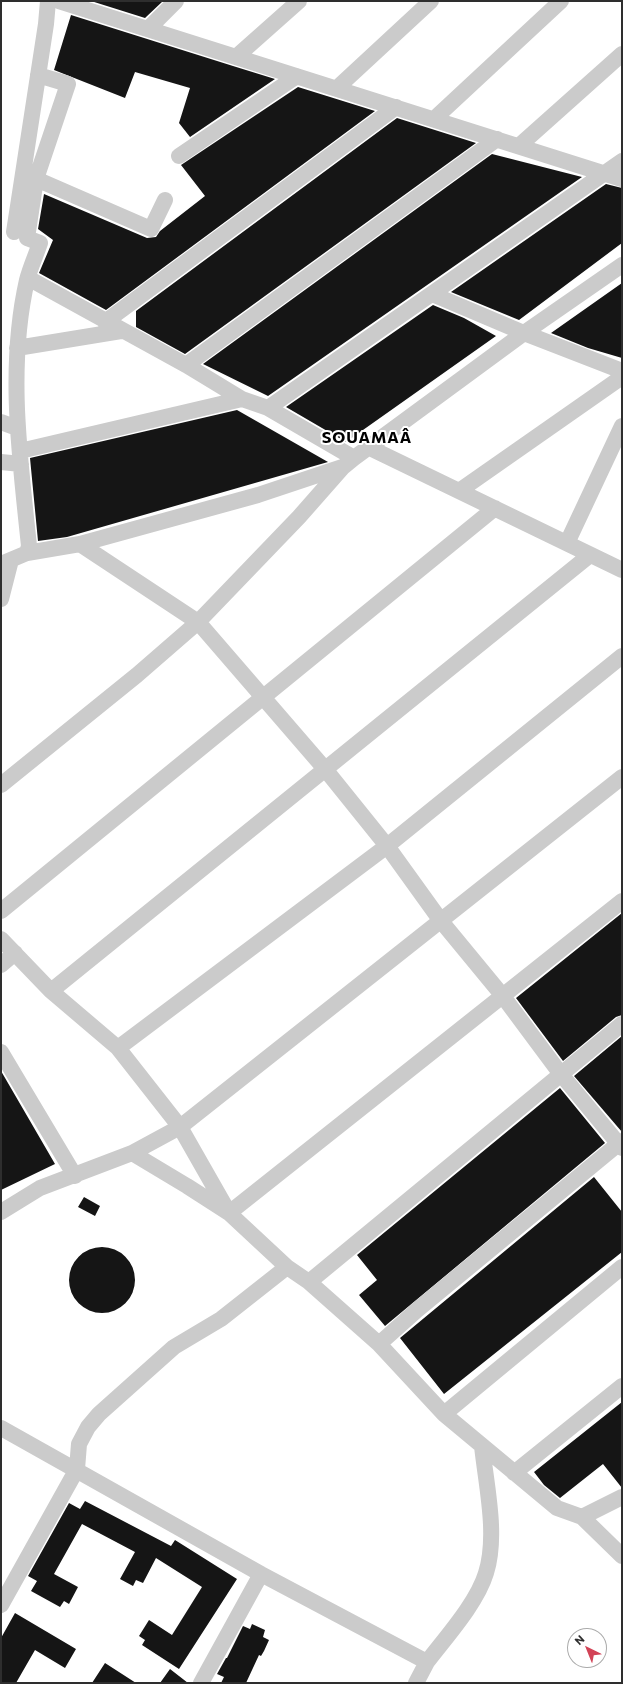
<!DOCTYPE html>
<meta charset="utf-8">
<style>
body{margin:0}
#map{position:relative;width:623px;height:1684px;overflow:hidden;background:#fff;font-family:Commissioner,sans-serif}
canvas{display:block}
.frame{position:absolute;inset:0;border:2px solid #2e2e2e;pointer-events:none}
.north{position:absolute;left:567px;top:1628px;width:40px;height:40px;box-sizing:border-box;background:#fff;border:1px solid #ababab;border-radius:50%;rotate:317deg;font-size:11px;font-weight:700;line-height:16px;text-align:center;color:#2e2e2e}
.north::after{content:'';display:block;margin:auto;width:14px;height:18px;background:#d24356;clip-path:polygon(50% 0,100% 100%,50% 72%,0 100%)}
</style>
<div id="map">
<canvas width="623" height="1684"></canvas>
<div class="frame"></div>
<div class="north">N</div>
</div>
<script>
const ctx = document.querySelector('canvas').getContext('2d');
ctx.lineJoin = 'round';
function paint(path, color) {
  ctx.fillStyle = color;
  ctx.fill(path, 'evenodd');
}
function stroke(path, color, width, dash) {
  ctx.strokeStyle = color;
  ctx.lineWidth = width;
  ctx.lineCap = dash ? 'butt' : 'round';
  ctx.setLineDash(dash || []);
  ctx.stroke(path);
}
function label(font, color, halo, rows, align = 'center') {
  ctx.font = font + ' Commissioner,sans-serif';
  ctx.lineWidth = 4;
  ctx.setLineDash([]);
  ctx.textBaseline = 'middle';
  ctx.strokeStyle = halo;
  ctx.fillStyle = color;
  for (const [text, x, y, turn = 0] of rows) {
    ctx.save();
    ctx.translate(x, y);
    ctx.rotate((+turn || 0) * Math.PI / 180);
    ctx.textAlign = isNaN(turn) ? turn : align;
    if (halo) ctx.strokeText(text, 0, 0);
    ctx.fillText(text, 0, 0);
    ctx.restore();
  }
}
const building = new Path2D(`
 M91,1H163L145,18Z
 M71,15L233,66L275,79L190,137L179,123L190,88L135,72L125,98L54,70Z
 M298,87L375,111L106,310L39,273L53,240L38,229L44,194L147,238L156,237L160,231L205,196L181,165Z
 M397,118L476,143L185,354L136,327V311Z
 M492,154L582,177L268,396L203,364Z
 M606,184L622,188V243L519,320L451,292Z
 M622,283V358L588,348L551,333Z
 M433,305L464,318L496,336L346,442L286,407Z
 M237,410L328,462L67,537L38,541L30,458Z
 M622,913V1015L616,1017L563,1061L516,998Z
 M622,1036V1132L574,1076Z
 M1,1071L55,1164L1,1190Z
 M560,1088L605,1143L385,1326L359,1295L377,1280L357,1255Z
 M594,1177L622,1212V1252L444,1394L400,1338Z
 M84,1197L100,1206L95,1216L78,1207Z
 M69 1280a33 33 0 1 1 66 0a33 33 0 1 1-66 0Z
 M622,1402V1488L603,1464L560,1498L544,1485L534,1472Z
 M85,1501L171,1546L175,1540L237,1579L179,1669L142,1645L145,1640L139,1636L149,1620L172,1635L202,1587L156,1558L143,1583L136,1580L133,1586L120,1579L135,1552L82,1524L54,1574L78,1587L69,1604L64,1601L60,1607L31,1591L37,1581L28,1576L69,1503L80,1509Z
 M15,1613L76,1649L65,1668L35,1650L16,1683H1V1638Z
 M252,1624L265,1630L263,1637L269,1640L264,1651L261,1656L259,1655L246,1683H221L224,1677L217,1674L226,1658H227L243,1626L250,1629Z
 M105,1663L136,1683H92Z
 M170,1669L188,1683H160Z`);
const minor = new Path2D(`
 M59,1L622,179
 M148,29L176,1
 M236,57L299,1
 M337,88L431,1
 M434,119L561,1
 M520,145L622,54
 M179,156L297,76
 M36,179L151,229L165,200
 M14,232L46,24L48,1
 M28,278L186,365L242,399L268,408L354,458
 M432,294L524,333L622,371
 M105,322L396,107
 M17,348L121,331
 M186,365L497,139
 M268,408L622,161
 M1,422L17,428
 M368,447L622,570
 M20,451L242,399
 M1,462L21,464
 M459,491L622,377
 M567,543L622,426
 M80,544L198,622L325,769L387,846L441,921L502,995L560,1073L622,1148
 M27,553L29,546C20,458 7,368 27,280C30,268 36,255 40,243L27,238L36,179L68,84L38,75
 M1,564L27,553L80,544L258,495L342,467
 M1,599L11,560
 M1,785L137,675L198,622L299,517L343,467L354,458L524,333L622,265
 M1,911L495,508
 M1,939L51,991L118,1048L180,1127L229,1213L287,1267L309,1282L379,1344L444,1414L557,1508L582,1517L622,1556
 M1,965L15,953
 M51,991L590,555
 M118,1048L387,846L622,656
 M1,1052L75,1176
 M132,1153L187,1186L229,1213L622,901
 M1,1212L40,1188L132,1153L180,1127L622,777
 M309,1282L622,1024
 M379,1344L417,1310L622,1141
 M444,1414L622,1267
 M1,1428L261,1574L427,1662L416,1683
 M514,1473L622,1386
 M582,1517L622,1497
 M1,1605L77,1469L79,1444L88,1427L99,1414L174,1347L221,1319L287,1267
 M427,1662C446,1637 477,1603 486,1573C498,1535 486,1485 482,1446
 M201,1683L261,1574`);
const districtNames = [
 ["SOUAMAÂ",367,438]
];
paint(building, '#151515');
stroke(minor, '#cbcbcb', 16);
ctx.letterSpacing = '1px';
label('bold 16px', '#000', '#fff', districtNames);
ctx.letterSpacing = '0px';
</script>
